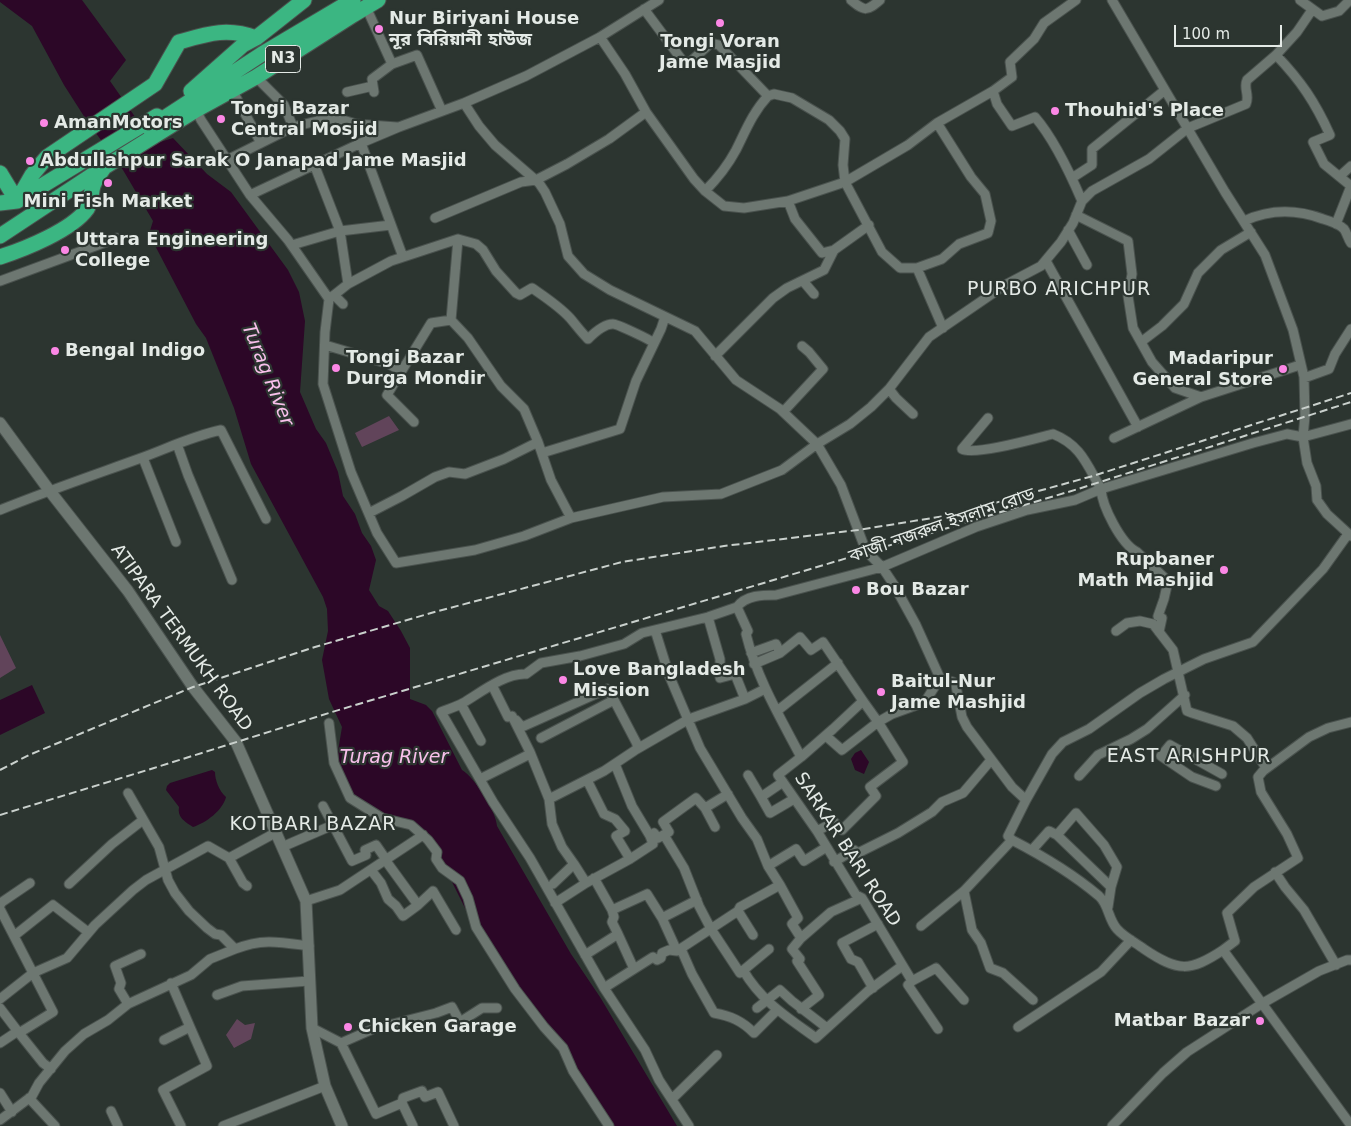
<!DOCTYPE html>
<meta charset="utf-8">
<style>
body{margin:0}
#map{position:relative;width:1351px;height:1126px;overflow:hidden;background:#2c3530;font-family:"DejaVu Sans",sans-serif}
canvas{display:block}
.scale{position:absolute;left:1174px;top:25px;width:108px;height:22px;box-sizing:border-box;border:2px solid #e4eae6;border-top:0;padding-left:6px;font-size:15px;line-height:18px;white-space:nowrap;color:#e4eae6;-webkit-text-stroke:4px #2c3530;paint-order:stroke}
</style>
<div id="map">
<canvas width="1351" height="1126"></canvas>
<div class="scale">100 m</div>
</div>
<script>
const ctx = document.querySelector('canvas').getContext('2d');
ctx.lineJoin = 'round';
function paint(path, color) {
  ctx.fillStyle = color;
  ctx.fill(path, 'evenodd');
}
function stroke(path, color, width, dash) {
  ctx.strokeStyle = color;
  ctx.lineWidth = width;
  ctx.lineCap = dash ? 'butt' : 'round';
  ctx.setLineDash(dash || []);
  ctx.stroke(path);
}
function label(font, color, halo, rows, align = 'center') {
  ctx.font = font + ' "DejaVu Sans","Noto Sans Bengali",sans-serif';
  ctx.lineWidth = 4.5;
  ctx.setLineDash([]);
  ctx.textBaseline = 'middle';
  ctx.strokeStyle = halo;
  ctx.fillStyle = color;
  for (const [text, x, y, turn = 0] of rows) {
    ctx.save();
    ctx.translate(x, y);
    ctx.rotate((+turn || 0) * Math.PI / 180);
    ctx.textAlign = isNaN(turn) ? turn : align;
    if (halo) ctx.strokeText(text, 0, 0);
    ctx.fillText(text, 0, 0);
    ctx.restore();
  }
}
const green = new Path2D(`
 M389,416L399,430L362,447L355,433Z
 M0,635L16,668L0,678Z
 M237,1019L245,1025L255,1023L251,1039L234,1048L226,1035Z`);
const water = new Path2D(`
 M0,0H82L126,60L110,81L154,144L173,138L207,174L231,192L288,270L299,292L305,321L300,392L316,429L326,443L338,472L343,496L355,514L362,533L371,546L376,560L369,590L379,606L388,611L401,631L410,648V699L426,705L432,711L462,770C475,778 496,811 497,826L571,954L600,997L677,1126H610L556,1043L485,948L443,864L417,827L354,803L342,787L338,751L342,727L329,699L322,660L328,631L327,609L323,597L251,464L234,408L206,338L196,324L149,234L153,221L123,170L87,121L64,85L32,26L0,2Z
 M32,685L45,713L0,735V700Z
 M861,750L869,762L864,774L855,770L851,759L855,753Z
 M212,770L215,772C215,780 219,791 226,797C223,810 206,823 193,827C185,822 177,817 179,807L166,790L167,786L170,783Z`);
const street = new Path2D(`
 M851,0C865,12 867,11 880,0
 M1076,0L1044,23L1034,39L1010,62L1012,77L993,91L997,104L1012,126L1035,117C1054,139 1070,173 1082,201
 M1112,0L1225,192L1265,255L1293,330L1304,377L1305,416L1303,437L1307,463L1316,486L1317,500L1327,514L1351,536
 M1300,0L1322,16L1339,11L1350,0
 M366,7L392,64L417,55L442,111
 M644,9L682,60L690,62L711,43L719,45L768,96C753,112 746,130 736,150C728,165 717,179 705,191
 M600,37L625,74L646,112L694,179L705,191L724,206L744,208L788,201L845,182L908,145L937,123L993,91
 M1276,55C1301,81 1315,102 1330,135L1313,142L1324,164L1351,186
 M256,77L284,105L293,127
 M232,90L261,143
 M347,92L373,86
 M374,92L372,79L392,64
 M768,96L774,94L792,98L829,120L840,131L845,139L843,165L845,182L882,252L900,268H917L942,259L959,244L988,233L991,221L985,194L971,177L937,123
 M464,103L479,126L495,145L539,183L545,192L560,224L568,256L584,274L610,290L695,331L736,380L780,409L817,444L841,485L866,551L882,567L894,585L916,625L940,678
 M196,110L201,120L250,195L288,240L329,299L325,332L323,384L351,472L377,533L396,563L475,550L524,536L571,518L663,497L721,494L782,470L817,444L850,424L871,407L889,389L929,337L1005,285L1041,266L1061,242L1073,223L1082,201L1092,191L1149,159L1188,128L1246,104C1250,95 1243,88 1247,80L1276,55L1297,32L1312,10
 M361,143L403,257
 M227,160L293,127L317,121L336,118L356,124L397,127
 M314,164L340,231L348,284
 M1340,176L1351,166
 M1072,178L1092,165V149L1165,90
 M250,195L361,143L399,127L464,103L526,76L600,37L659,0
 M788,201L795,219L822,253L834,250L869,225
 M1076,215L1128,241L1132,274L1128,296L1133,328L1152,362L1175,388L1201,397
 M435,218L521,182L536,180L567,164L609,139L646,112
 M1244,221C1270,209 1296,209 1323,219C1330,221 1339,224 1344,229C1347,233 1348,239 1351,243
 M1336,224L1351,186
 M1068,230L1087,265
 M458,239L451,320L468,338L501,386L524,409L538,442L551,480L571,518
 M292,245L340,231L391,225
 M1046,261L1138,427
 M917,268L943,328
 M0,281L117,238
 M803,281L814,294
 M334,295L343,304
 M329,299L348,284L391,261L458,239L476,244L483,250L496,271L516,293L520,295L532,288C545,297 559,306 570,318C576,325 581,332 588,339C594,333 604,324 613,324C617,324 649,339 654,343
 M1141,342L1162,326L1184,304L1198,273L1221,250L1251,232
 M325,345L389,364L401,371
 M715,356L773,298L787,288L824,270L834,250
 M1304,378L1329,369L1335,354L1351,329
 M889,389L896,398L913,414
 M783,412L823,369L809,352L802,346
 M988,418L962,449C974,456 1037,438 1053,434C1081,445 1087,465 1101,489C1102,506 1121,544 1137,552L1168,581L1164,599L1158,616L1162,618L1159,632
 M414,422L387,395L431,323L451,320
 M1114,438L1201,397L1300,365
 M177,444L188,475L232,580
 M542,453L620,429L636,381L661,329L665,317
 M143,458L176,542
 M0,510C47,491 94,475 141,458C168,448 193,436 221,430L266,519
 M369,513L402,496L435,477L449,472L465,474L504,459L538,442
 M737,607C746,595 763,595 776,595L882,567L976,527L1027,510L1075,500L1101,489L1253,443L1287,434L1303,437L1351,424
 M737,607L748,631L746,634C757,679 780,717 801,757L778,775L817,831L856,895L862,898L912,981L908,985L938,1029
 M708,617L720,659V678L735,674L745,699
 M1116,631L1127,623L1140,621L1153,624L1173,650L1187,711L1192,713L1233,726L1247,738L1266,768
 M751,653L776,644L780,653L800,637L811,650L823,642L863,701
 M754,664L780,653
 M940,678L953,682L956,686L962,717L967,727L1012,787L1026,800L1008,836L1012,840C1043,856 1073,874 1099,896C1109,905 1108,919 1117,929C1124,937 1136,943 1144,949C1178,972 1190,972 1223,950L1350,1124
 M492,685L508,717L512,716L530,752L549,799L552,824L562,847L574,864
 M461,704L481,741
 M777,711L838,663
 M516,720L522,727L607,689L614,700
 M329,723L334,763L350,798L382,818L411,825L428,840L437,852L436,859L442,868L460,881L468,898L476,927L515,989L544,1027L563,1048L573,1071L609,1126
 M541,738L614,700L637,744V749
 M801,757L833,729L863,701L878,722L892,714L925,702L940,678
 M615,764L632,806L650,836
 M748,775L761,797L783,782
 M1079,776L1098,755L1131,739L1147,729L1185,695
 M480,779L530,754
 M587,780L604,814L615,819L625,831L616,836L630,859
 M1216,786L1192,777L1161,756L1170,745L1222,774
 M128,793L159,847L168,880L175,893L189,911L207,928L215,934L221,935L235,949C263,938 280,942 309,946
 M761,797L770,813L794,799
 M549,799L604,771L637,749L689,719L745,699L765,689
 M1026,800L1052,754L1063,742L1089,729L1140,693L1164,679L1204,659L1253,642L1323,569L1348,534
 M323,806L352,861L366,855L365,850L376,845L385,858
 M705,808L715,827
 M817,831L834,822L842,830L876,796L870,787L903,762L878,722L842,750L826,736
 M664,835L684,868L699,906L711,929L740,973L769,949
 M1057,835L1076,813L1104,845L1117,867L1111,887
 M282,847L333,825
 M1032,850L1049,831L1057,835L1111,887L1108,907
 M229,858L243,883L247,886
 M386,861L418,905L433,891L456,930
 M834,862L854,850L858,853L898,833L932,812L942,802L963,793L991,760
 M768,866L796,849L804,861L825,848
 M371,870L381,883L388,899L396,906L403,916L418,905
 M1275,872L1285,887L1304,910L1336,965
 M594,878L612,910
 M69,884L112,844L143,820
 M553,884L574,864L586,883L630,859L653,844L650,836L654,833L658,838L669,832L663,822L696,798L705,808L728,794
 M780,885L798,918L792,924L801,938L792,949L800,959L797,961L819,995L801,1009
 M964,891L972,930L981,943L990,968L1003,973L1033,1000
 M306,901L340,890L423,835
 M555,903L586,883
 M0,905L2,902L30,883
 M0,909L53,1012L19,1033L0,1008
 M738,911L753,935
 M662,918L677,951
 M921,926L964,891L1012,840
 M618,934L612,922L614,917L612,910L647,894L662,918L697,900
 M14,936L53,905L88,932
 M801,938L831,912L862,898
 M681,949L692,974L714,1013C731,1016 742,1021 754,1033L777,1010
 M1223,950L1235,941L1227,913L1254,887L1298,858L1287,834L1261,792L1258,777L1263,771L1309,737L1328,728L1351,722
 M585,955L618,934L634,969
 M743,970C762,1002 787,1017 816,1038L868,991L902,966
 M912,981L936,968L964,1000
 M604,988L653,957L657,960L661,958L662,953L669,950L677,951L738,911L740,907L780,885L768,866L757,839L742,818L700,748L669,675L655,630
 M873,988L858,962L851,959L842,943L878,924
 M217,995L242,986L309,981
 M0,999L33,973L67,958L95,925L133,890L146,880L208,846L229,858L275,833
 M128,1004L119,989L121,983L115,966L141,954
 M757,1008L780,990L792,1001L827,1028
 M1018,1027L1101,972L1131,940
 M312,1028L341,1043L373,1029L436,1013L452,1007L460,1022L482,1008H497
 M19,1033L43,1063L51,1069
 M164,1040L190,1027L171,983
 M0,1043L18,1031
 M341,1043L376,1114L402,1103L413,1126
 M0,1093L12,1112
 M29,1098L55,1126
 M672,1099L717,1055
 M402,1103L403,1098L422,1091L425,1097L438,1092L454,1126
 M111,1111L118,1126
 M0,1120L32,1096L39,1083L65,1051L84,1034L108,1020L128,1004L191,975L210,959L235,949
 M181,1126L163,1090L207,1066L190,1027
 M223,1126L325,1086
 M689,1126L659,1080L645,1050L604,988L530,858L493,802L441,712C448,709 456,707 463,703C480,693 505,673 526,674L541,663L580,656L624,644L642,633L708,617L737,607
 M1112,1126L1163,1073L1187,1052L1263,1003L1319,971L1347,960H1351`);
const secondary = new Path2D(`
 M0,423L49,490L128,591L193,687L236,742L306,901L312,1028L325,1086L342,1126`);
const highway = new Path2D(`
 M191,91L243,45L256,38L304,0
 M149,128L262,54L353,0
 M0,173L17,201L32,175L47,157L155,84L179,42C207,34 227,27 256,38
 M0,203L17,201L157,116
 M0,236L103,168L196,110L256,77L353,15L378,0
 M0,257C25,249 72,230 87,209C91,203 91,193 93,186C95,180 99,175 103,169`);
const rail = new Path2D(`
 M0,770L29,755L193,687L315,647L431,613L622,562L724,546L858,530L951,515L1093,476L1351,393
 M0,815L154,768L332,712L1078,489L1351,402`);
const markers = [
 [720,23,5,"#fb87e5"],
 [379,29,5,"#fb87e5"],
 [1055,111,5,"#fb87e5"],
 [221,119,5,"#fb87e5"],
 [44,123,5,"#fb87e5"],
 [30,161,5,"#fb87e5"],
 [108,183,5,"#fb87e5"],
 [65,250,5,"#fb87e5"],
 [55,351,5,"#fb87e5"],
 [336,368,5,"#fb87e5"],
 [1283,369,5,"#fb87e5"],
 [1224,570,5,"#fb87e5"],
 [856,590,5,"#fb87e5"],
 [563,680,5,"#fb87e5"],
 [881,692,5,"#fb87e5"],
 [1260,1021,5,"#fb87e5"],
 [348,1027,5,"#fb87e5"]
];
const shields = [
 [283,59,35]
];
const shieldNames = [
 ["N3",283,59]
];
const poiNames = [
 ["Nur Biriyani House",389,19],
 ["নূর বিরিয়ানী হাউজ",389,40],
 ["Tongi Voran",720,42,"center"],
 ["Jame Masjid",720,63,"center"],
 ["Tongi Bazar",231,109],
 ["Central Mosjid",231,130],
 ["Thouhid's Place",1065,111],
 ["AmanMotors",54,123],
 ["Abdullahpur Sarak O Janapad Jame Masjid",40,161],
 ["Mini Fish Market",108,202,"center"],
 ["Uttara Engineering",75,240],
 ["College",75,261],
 ["Bengal Indigo",65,351],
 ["Tongi Bazar",346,358],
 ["Durga Mondir",346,379],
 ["Madaripur",1273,359,"right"],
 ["General Store",1273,380,"right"],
 ["Rupbaner",1214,560,"right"],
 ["Math Mashjid",1214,581,"right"],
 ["Bou Bazar",866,590],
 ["Love Bangladesh",573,670],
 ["Mission",573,691],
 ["Baitul-Nur",891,682],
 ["Jame Mashjid",891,703],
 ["Matbar Bazar",1250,1021,"right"],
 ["Chicken Garage",358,1027]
];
const streetNames = [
 ["কাজী নজরুল ইসলাম রোড",942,526,-19],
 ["ATIPARA TERMUKH ROAD",181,638,54],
 ["SARKAR BARI ROAD",847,850,57]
];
const neighbourhoodNames = [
 ["PURBO ARICHPUR",1059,290],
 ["EAST ARISHPUR",1189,757],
 ["KOTBARI BAZAR",313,825]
];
const waterNames = [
 ["Turag River",267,375,68],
 ["Turag River",394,758]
];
paint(green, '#61445a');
paint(water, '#2c0727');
stroke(street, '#4a524e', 11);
stroke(secondary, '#4a524e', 13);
stroke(highway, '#4a524e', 17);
stroke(street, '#6d7771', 9);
stroke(secondary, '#6d7771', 11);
stroke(highway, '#3bb682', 15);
stroke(rail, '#c9d0cc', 2, [8, 4]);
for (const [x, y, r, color] of markers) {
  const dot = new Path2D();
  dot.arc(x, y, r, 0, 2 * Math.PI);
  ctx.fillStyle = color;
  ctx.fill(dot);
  stroke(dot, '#2c3530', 2);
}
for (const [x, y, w] of shields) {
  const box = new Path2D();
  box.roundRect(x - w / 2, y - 13.5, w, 27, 4);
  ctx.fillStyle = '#2c3530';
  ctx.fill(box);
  stroke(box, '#e4eae6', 1);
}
label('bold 16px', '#e4eae6', null, shieldNames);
label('bold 18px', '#e4eae6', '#2c3530', poiNames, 'left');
label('18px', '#e4eae6', '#2c3530', streetNames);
ctx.letterSpacing = '1px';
label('19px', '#e4eae6', '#2c3530', neighbourhoodNames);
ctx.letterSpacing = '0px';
label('italic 19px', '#f8c0eb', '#2c3530', waterNames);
</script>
